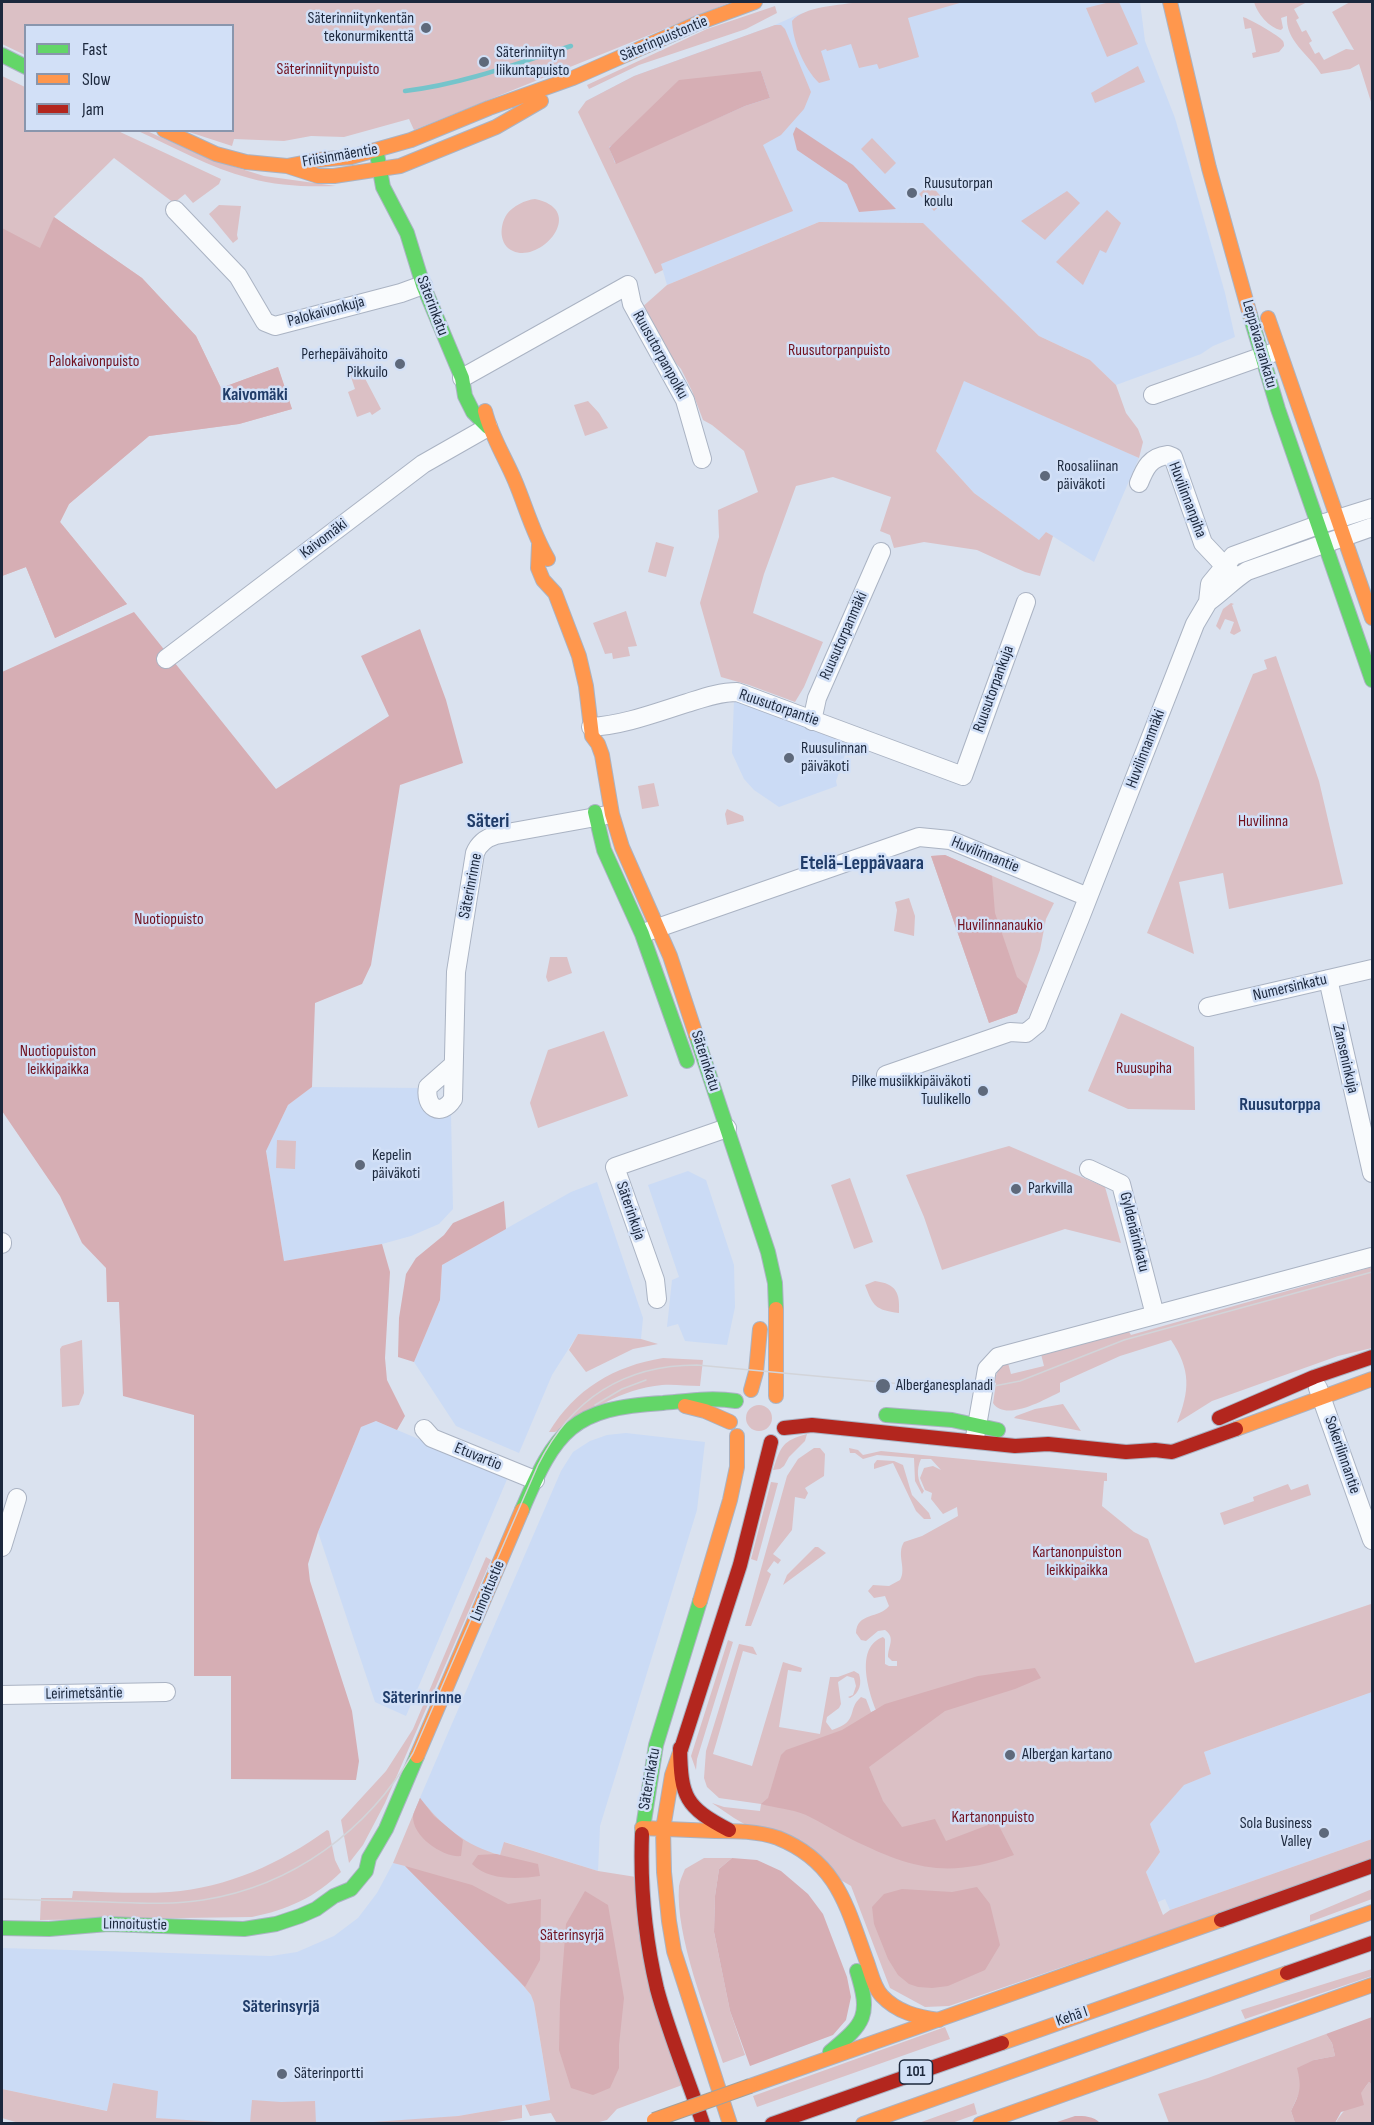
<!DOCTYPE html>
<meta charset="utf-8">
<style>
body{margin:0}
#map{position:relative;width:1374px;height:2125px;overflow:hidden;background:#dae2ef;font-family:"Sofia Sans Condensed",sans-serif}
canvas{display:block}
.frame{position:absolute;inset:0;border:3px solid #1c283d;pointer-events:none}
.legend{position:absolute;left:24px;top:24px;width:210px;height:108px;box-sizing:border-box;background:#d2e0f7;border:2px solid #8996ad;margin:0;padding:8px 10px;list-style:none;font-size:18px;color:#1c283d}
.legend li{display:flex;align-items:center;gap:12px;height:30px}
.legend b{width:30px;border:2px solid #8996ad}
</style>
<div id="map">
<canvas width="1374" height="2125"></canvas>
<div class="frame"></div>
<ul class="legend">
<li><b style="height:8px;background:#63d668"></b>Fast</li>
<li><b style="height:8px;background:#ff974d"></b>Slow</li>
<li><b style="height:8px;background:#b3261e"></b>Jam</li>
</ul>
</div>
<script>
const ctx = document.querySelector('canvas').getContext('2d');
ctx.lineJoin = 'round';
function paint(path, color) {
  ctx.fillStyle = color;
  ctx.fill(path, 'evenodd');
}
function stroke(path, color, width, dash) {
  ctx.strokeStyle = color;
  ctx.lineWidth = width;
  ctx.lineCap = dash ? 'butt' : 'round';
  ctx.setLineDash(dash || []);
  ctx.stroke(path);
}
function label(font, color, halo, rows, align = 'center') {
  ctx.font = font + ' "Sofia Sans Condensed",sans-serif';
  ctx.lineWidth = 5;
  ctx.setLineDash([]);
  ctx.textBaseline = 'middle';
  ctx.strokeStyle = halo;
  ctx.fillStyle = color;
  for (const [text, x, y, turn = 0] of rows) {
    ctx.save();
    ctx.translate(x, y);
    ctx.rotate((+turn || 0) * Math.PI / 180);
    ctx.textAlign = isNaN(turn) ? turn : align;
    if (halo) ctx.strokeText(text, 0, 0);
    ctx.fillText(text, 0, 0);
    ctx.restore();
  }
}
const built = new Path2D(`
 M860,2H1140L1145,41L1175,118L1225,293L1235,337L1213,346L1201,354L1116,385L1090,360L1039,336L922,223L819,222L667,285L661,264L586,101L634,76L775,25L797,15L816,9Z
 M964,380L1139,458L1094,562L1046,532L1040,541L974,493L936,451Z
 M734,700L849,744L836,781L837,786L779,807L754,790L744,779L732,753Z
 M312,1087L422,1088L439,1117L451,1114L453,1209L439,1224L411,1236L382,1244L284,1261L266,1150L288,1105Z
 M688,1171L706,1180L734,1265L735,1307L727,1345L685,1341L678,1324L667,1327L672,1280L679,1277L648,1185Z
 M597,1182L643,1318L641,1339L578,1334L552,1375L519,1453L456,1426L414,1362L440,1300L442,1265L571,1192Z
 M376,1421L508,1477L406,1716L375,1702L318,1532L361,1427Z
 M626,1433L705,1442L697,1510L600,1826L598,1871L505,1842L500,1855L471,1847L416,1807L561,1471L573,1452L590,1441L607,1435Z
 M1372,1692V1839L1170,1910L1165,1899L1158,1902L1146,1872L1160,1852L1150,1824L1184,1784L1211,1774L1204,1752Z
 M393,1863L405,1866L515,1976L531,1995L534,2003L550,2101L458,2116L410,2121L359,2124H232L156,2118L108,2111L2,2089V1948L271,1956L297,1952L334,1936L358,1918L377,1893Z`);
const green = new Path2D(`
 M2,2H731L414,130L409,119L344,137L311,136L284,141L234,139L232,146L186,131L232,130V26H26L25,55L2,44Z
 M860,2H963L908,18L919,57L879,69L877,64L859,68L851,44L827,51L826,49L821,51L830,80L819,83C804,68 793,42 792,21C804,6 841,5 860,2Z
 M1110,2H1119L1138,44L1107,57L1086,8Z
 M1254,2H1307L1294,9L1299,18L1296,20L1302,32L1306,30L1312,41L1309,43L1315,54L1319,52L1324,60L1346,49L1354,50L1332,12L1350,2H1372V105L1359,64L1350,69L1321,74C1309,54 1285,41 1287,16L1281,18L1283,28L1281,30C1269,28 1257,13 1254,2Z
 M775,6L777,13L746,29L639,65L589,89L587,85L707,29Z
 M1243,17C1248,18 1280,36 1283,41C1284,43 1284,45 1284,46L1279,52L1253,58L1252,53L1256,52L1251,28L1245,29Z
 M775,25H781L785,29L811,92L804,109L781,135L763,145L793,211L661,264L663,270L655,274L578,112L586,101L634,76ZM761,71L770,98L745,106L615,163L609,147Z
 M1138,66L1145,82L1095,103L1091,93Z
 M2,76L25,87L26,130L118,131L221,179L219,184L193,203L185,194L174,203L114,158L54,217L142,278L196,336L221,388L278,367L292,409L239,424L149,436L69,504L60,522L127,604L55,638L26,567L2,576Z
 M138,131H147L209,159L264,176L336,186C307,187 277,186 249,178C210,168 174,147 138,131Z
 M872,138L896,163L885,174L861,149Z
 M930,184L945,201L934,211L919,194Z
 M1067,191L1080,203L1045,240L1021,221Z
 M535,199C588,210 541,264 513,251C499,245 499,226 507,214C513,206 525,200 535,199Z
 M219,205L241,206L237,235L238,239L233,243L209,214Z
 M1107,210L1121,223L1106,253L1100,250L1083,285L1056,262Z
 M819,222L923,223L1039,336L1090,360L1116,385L1126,413L1138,429L1143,442L1139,458L964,381L936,451L974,493L1039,540L1046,532L1053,536L1040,576L1025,572L977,550L924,542L894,548L890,535L880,531L891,497L833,477L796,486L764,574L753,613L823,642L804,687L795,702L749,685L721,677L700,603L719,537L718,510L758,492L744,451L712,425L703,420L692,391L681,369L663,349L640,309L667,285Z
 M359,367L381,409L372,415L370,412L357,417L348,392L355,389L349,371Z
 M588,401L599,413L608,428L585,436L574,405Z
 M656,542L674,547L666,577L648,572Z
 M1231,603L1234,604L1232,605L1241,631L1234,635L1230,633L1234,622L1225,619L1220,630L1216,626L1223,609Z
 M626,611L637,646L628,647L630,656L613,659L612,653L605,654L593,623Z
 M1276,656L1319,781L1343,884L1229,909L1223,873L1179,882L1194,954L1147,933L1253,674L1267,669L1264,660Z
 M654,783L659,806L642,809L638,786Z
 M727,809L743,816L744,821L727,825L725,814Z
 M945,855L1054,903L1046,919L1040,950L1017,1013L989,1023L931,856Z
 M909,898L915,916L914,936L894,931L897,910L895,902Z
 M550,957H567L572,973L548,982L546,977Z
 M1121,1013L1194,1047L1195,1110L1128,1109L1088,1091Z
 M604,1031L628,1096L538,1128L530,1103L548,1050Z
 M277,1140L296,1141L295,1169L276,1168Z
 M1009,1146L1105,1187L1121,1243L1065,1229L942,1270L924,1217L906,1175Z
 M850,1178L873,1242L854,1249L831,1185Z
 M1372,1267V1348L1338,1356L1212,1401L1177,1423C1190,1390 1191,1370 1171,1340L1120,1356L1060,1383V1392C1044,1400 1005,1422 993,1403L996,1383L994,1382C997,1373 998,1366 1008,1363L1011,1374L1044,1366L1041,1354L1128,1330L1131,1335Z
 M875,1281C897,1284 900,1293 899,1313C875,1310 873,1306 865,1285Z
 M578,1334L641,1339L658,1344L633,1349L586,1372L569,1350Z
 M82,1340L84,1393L79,1405L62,1407L60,1349L62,1346Z
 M663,1358L703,1360L700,1386C687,1386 674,1384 662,1385C621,1389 589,1411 555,1432H549C575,1389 614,1366 663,1358Z
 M1063,1404L1081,1431L1014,1418L1016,1416L1035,1409Z
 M746 1418a13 13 0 1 1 26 0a13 13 0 1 1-26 0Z
 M807,1434L805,1441L789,1457L784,1466L780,1469L773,1470C781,1446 782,1441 807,1434Z
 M814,1448H820L825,1454L824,1476L805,1488L808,1493L805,1499L795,1497L792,1530L773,1554L781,1560L778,1564L774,1561L767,1571L771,1574L751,1626H745L787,1476L798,1459Z
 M849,1448L858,1450L863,1455L881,1451L1107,1473V1481H1104L1102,1506L1134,1532L1148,1539L1195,1663L1371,1604L1372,1692L1204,1752L1211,1774L1184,1785L1150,1824L1160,1852L1146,1872L1163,1915L1170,1910L1372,1839V1861L949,2006L925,2007L890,1988L851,1886L734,1818L712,1803L724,1807L760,1811L761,1804L719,1798L707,1787L704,1778L706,1751L739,1644L753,1647L757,1655L743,1651L713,1754L752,1766L783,1662L802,1668L801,1672L788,1670L779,1727L820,1734L830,1677H838L854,1671L859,1674C862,1683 860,1693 850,1698L848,1697L853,1695L856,1686L854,1678L847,1676L838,1682L841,1704L839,1708L827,1717L826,1722L832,1730C860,1721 846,1710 861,1697L866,1699L871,1712L876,1710C868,1690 855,1647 883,1637L885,1639V1664L889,1666H897V1661H892L888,1657C888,1646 896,1638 885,1630L878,1631L866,1641L861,1640L856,1633C857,1612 879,1619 889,1606L885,1596L874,1598L868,1591L873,1585L889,1586L900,1580C907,1568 896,1555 904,1542L922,1536L958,1516L957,1507L943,1514L931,1499L932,1493L925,1490L920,1478L924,1468L933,1466L941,1470L931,1459H921C916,1470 917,1480 924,1491L922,1494L915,1481L914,1458L877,1455L863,1459L855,1453H850Z
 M877,1460L894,1461L903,1465L912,1495L929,1513L931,1519H924L916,1511L893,1463L874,1469V1464Z
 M771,1482L778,1483L757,1561L751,1559Z
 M1288,1484L1291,1490L1308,1484L1311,1495L1224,1525L1220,1513L1254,1501L1253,1497Z
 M815,1547H818L826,1553L783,1585L787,1575Z
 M486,1557L491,1560L385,1803L363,1845L349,1863L341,1820L386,1771L413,1729Z
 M728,1640L733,1642L697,1759L696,1770L691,1756Z
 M420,1798C442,1826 466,1846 500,1855L504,1842L598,1871L636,1877L685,2084L617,2109L607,2120L595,2123H545L556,2122L551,2113L530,2116L525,2105L550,2100L534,2003L531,1995L515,1976L405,1866L393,1863Z
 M327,1830L329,1831L335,1860L341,1872C316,1897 287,1910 252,1917L40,1920L41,1898H72L73,1891C105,1892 138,1894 170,1892C227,1888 281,1863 327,1830Z
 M704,1858H732L719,1869L715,1896L714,1932L730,2011L745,2055L723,2063C707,2014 675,1936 679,1886C680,1880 683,1874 685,1869Z
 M1372,1889V1899L1310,1922V1915Z
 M1372,1969V1976L1245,2019L1241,2010Z
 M945,2027L950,2039L757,2107L753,2096Z
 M1326,2034L1332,2043L1335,2056L1314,2060L1291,2111L1295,2123H1169L1158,2094L1208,2078Z
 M1369,2082L1372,2085V2123L1335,2124C1344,2107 1359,2097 1369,2082Z
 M113,2083L158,2091L156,2118L232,2123L22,2124L2,2118V2089L107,2111Z
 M252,2100L281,2102L315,2101L316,2123H250Z
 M974,2103L977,2114L952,2123L916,2124Z
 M522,2105V2118L484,2124L359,2123L458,2116Z`);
const forest = new Path2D(`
 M761,71L770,98L745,106L616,164L609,148L679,80Z
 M796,127L853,165L896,209L859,212L847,184L797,150L793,134Z
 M54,217L142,278L196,336L221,388L278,367L292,409L239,424L149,436L69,504L60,522L127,604L55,638L26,567L2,576V228L40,248Z
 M134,612L276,789L389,716L361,656L420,629L446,700L463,763L400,785L371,965L362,984L315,1003L312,1087L288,1105L266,1151L284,1261L382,1244L390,1272L385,1358L387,1380L405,1416L397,1430L376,1421L361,1427L318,1532L308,1564L310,1581L352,1711L359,1761L356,1780L231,1779V1676H194V1415L123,1396L119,1302H107L106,1268L82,1243L60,1196L2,1111V672Z
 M945,855L992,876L995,913L1017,977L1027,986L1017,1013L989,1023L931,856Z
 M504,1201L506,1229L442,1265L440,1300L414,1362L398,1357L399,1318L406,1274L416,1258L444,1235L453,1223Z
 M1035,1668L1041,1678L1015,1689L945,1711L869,1767L883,1801L902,1827L935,1819L946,1841L988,1825L983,1813L986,1811L998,1824L1014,1855C948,1879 912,1869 851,1839C836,1832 821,1822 806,1815C792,1809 775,1808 761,1804L768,1798L781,1755L786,1750L842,1730L885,1704L978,1676Z
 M420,1798L434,1816L463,1840L461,1856C444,1858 412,1837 413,1816C414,1811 418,1804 420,1798Z
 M496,1854L538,1864L540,1876C518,1879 489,1881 472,1864L478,1855Z
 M732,1858L757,1860L781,1871L808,1894L823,1914L847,1977L851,1997L846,2020L833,2035L750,2066L730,2011L714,1932L715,1896L719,1869Z
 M405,1866L472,1885L508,1904L541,1899L540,1960L525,1987Z
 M977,1887L990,1904L1000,1945L985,1970L948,1986L932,1988L918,1987L909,1984L898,1975L888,1959L874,1924L872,1907L884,1894L902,1889L952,1892Z
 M585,1891L608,1905L624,1998L619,2045V2068L610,2088L593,2095L571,2088L559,2050L560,2002L566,1924Z
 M1372,2017V2085L1369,2082L1361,2093L1364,2105L1341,2112L1335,2123H1295L1291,2111C1300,2093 1302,2088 1297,2068L1314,2060L1335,2056L1332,2043L1326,2034Z
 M1075,2116C1084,2116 1094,2116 1100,2123H1054Z`);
const stream = new Path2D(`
 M405,91C463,84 516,64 571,46`);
const street = new Path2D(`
 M175,210L238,276L265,322L275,326L401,293L423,285
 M462,378L628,285L632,304L685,400L702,459
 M1153,395L1272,353
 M1139,483C1145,468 1150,457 1168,455L1173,457L1203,543L1236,578
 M1208,602C1222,592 1233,580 1247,571L1372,527
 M166,659L423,464L488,427
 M812,721L817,698L881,552
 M591,727C624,725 655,713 687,703C703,698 720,692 737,692L963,776L1026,602
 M646,932L919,837L950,840L1088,897
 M1328,979L1372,1173
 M1208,1007L1372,969
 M453,1065L428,1087C424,1107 441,1118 453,1099L456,972L475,853C479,843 486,838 496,835L607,815
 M886,1075L1010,1032L1026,1033L1037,1024L1080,918L1195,624L1208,602L1210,584L1233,556L1318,525L1372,508
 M1089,1169L1121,1184L1155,1315
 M2,1242V1244
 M657,1299L655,1280L615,1167L727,1128
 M1318,1388L1372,1540
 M424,1429L432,1438L535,1480
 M975,1437L987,1369L998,1357L1372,1257
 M2,1547L17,1498
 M2,1695L166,1692`);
const fast = new Path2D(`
 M2,55L26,67
 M377,154L383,187L407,233L423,285L462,378L465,396L473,412L488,427
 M1250,315L1278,409L1372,680
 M595,812L604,850L642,934L687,1061
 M696,1035L768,1252L775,1283L776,1309
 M886,1415L952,1420L998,1430
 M522,1510C556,1430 572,1408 663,1403C687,1401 711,1397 736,1401
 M642,1834L656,1745L700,1601
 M2,1928L49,1929L108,1924L244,1929L276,1924L300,1916L316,1909L334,1896L351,1889L366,1871L369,1858L386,1829L417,1756
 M830,2052C865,2023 871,2016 857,1971`);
const slow = new Path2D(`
 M1170,2L1209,168L1250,315
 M164,130L216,154L246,162L287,166L318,176H334L400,166L496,127L541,101
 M287,166L318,160L351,157L411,140L489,108L573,78L698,23L755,2
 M1268,318L1372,618
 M485,411C491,436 505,457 515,481C526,507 533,534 548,559
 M539,545L538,568L543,580L555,593L579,656L586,686L592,736L598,744L602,755L612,814L622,847L670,956L696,1035
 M776,1309V1396
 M751,1390L756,1372L760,1329
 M685,1406L705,1411L730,1422
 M1236,1429L1372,1379
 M700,1601L730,1500L737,1467V1436
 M681,1749L672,1775L663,1829L664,1872L669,1921L674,1951L730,2124
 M417,1756L522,1510
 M642,1828C666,1829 691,1830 715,1831C736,1831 758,1831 778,1838C838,1862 847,1908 867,1962C871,1973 874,1988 882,1996C897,2012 917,2017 939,2020
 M1002,2043L1372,1912
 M750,2086L1221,1920
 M863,2124L1287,1973
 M980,2124L1372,1985`);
const jam = new Path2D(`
 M1219,1418L1314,1377L1372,1357
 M784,1428L812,1425L1015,1446L1048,1444L1126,1452L1155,1450L1172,1452L1236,1429
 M680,1748C681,1797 685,1807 729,1830
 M681,1749L740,1565L771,1442
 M642,1834C640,1886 645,1938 657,1989C669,2034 688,2079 703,2124
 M1221,1920L1372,1866
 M1287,1973L1372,1943
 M772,2124L1002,2043`);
const tram = new Path2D(`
 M595,1405L622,1389L646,1380
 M2,1899C37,1900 72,1901 107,1902C139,1903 171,1905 203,1900C293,1886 368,1830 413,1753L538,1465C571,1399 623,1365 697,1365L955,1389L984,1388L1020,1381L1124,1340L1372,1272`);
const slowBridge = new Path2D(`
 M654,2120L750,2086`);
const markers = [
 [426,28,6,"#5e697b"],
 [484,62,6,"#5e697b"],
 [912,193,6,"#5e697b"],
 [400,364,6,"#5e697b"],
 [1045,476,6,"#5e697b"],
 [789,758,6,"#5e697b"],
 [983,1091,6,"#5e697b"],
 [360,1165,6,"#5e697b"],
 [1016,1189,6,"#5e697b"],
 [883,1386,8,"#5e697b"],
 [1010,1755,6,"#5e697b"],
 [1324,1833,6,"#5e697b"],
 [282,2074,6,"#5e697b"]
];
const shields = [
 [916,2072,33]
];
const shieldNames = [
 ["101",916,2072]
];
const poiNames = [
 ["Säterinniitynkentän",414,19,"right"],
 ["tekonurmikenttä",414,37,"right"],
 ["Säterinniityn",496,53],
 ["liikuntapuisto",496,71],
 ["Ruusutorpan",924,184],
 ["koulu",924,202],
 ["Perhepäivähoito",388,355,"right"],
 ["Pikkuilo",388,373,"right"],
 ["Roosaliinan",1057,467],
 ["päiväkoti",1057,485],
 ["Ruusulinnan",801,749],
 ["päiväkoti",801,767],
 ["Pilke musiikkipäiväkoti",971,1082,"right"],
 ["Tuulikello",971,1100,"right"],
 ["Kepelin",372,1156],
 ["päiväkoti",372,1174],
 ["Parkvilla",1028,1189],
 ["Alberganesplanadi",896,1386],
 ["Albergan kartano",1022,1755],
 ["Sola Business",1312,1824,"right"],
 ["Valley",1312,1842,"right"],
 ["Säterinportti",294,2074]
];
const streetNames = [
 ["Säterinpuistontie",664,39,-23],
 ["Friisinmäentie",340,156,-10],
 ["Säterinkatu",432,306,69],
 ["Palokaivonkuja",326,312,-15],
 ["Leppävaarankatu",1259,344,74],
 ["Ruusutorpanpolku",660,355,61],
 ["Huvilinnanpiha",1187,500,69],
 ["Kaivomäki",324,539,-37],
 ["Ruusutorpanmäki",844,636,-66],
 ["Ruusutorpankuja",994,689,-70],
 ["Ruusutorpantie",779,708,19],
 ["Huvilinnanmäki",1146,749,-69],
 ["Huvilinnantie",985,855,22],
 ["Säterinrinne",471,886,-79],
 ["Numersinkatu",1290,988,-13],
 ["Zanseninkuja",1345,1059,77],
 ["Säterinkatu",705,1061,72],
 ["Säterinkuja",630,1211,71],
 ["Gyldenärinkatu",1134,1232,76],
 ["Sokerilinnantie",1342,1455,71],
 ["Etuvartio",478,1457,22],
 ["Linnoitustie",488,1591,-67],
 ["Leirimetsäntie",84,1694,-1],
 ["Säterinkatu",650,1779,-80],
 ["Linnoitustie",135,1925,1],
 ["Kehä I",1072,2017,-19]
];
const parkNames = [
 ["Säterinniitynpuisto",328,70],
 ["Ruusutorpanpuisto",839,351],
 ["Palokaivonpuisto",94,362],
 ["Huvilinna",1263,822],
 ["Nuotiopuisto",169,920],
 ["Huvilinnanaukio",1000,926],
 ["Nuotiopuiston",58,1052],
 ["leikkipaikka",58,1070],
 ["Ruusupiha",1144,1069],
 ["Kartanonpuiston",1077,1553],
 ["leikkipaikka",1077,1571],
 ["Kartanonpuisto",993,1818],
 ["Säterinsyrjä",572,1936]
];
const neighbourhoodNames = [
 ["Kaivomäki",255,395],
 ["Ruusutorppa",1280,1105],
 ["Säterinrinne",422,1698],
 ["Säterinsyrjä",281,2007]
];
const quarterNames = [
 ["Säteri",488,822],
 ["Etelä-Leppävaara",862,864]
];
paint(built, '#cbdbf5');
paint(green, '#dbc0c5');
paint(forest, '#d6aeb4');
stroke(stream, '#75c4cb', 4.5);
stroke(street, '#aab3c3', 20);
stroke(fast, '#aab3c3', 16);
stroke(slow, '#aab3c3', 16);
stroke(jam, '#aab3c3', 16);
stroke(street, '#f9fbfd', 18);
stroke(fast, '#63d668', 14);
stroke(slow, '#ff974d', 14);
stroke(jam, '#b3261e', 14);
stroke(tram, '#d2d4d9', 1.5);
stroke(slowBridge, '#a2a19c', 16, []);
stroke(slowBridge, '#ff974d', 14);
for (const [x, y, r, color] of markers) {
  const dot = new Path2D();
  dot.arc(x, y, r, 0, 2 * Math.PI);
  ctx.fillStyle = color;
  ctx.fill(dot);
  stroke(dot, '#d2e0f7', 2);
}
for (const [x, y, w] of shields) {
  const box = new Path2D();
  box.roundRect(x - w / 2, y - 12, w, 24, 4.5);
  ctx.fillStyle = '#d2e0f7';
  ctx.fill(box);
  stroke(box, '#1c283d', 1.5);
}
label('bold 15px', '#1c283d', null, shieldNames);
label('16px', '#1c283d', '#d2e0f7', poiNames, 'left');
label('16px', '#1c283d', '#d2e0f7', streetNames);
label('16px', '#71111f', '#d2e0f7', parkNames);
label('bold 18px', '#203c69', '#d2e0f7', neighbourhoodNames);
label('bold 20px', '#203c69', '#d2e0f7', quarterNames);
</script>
